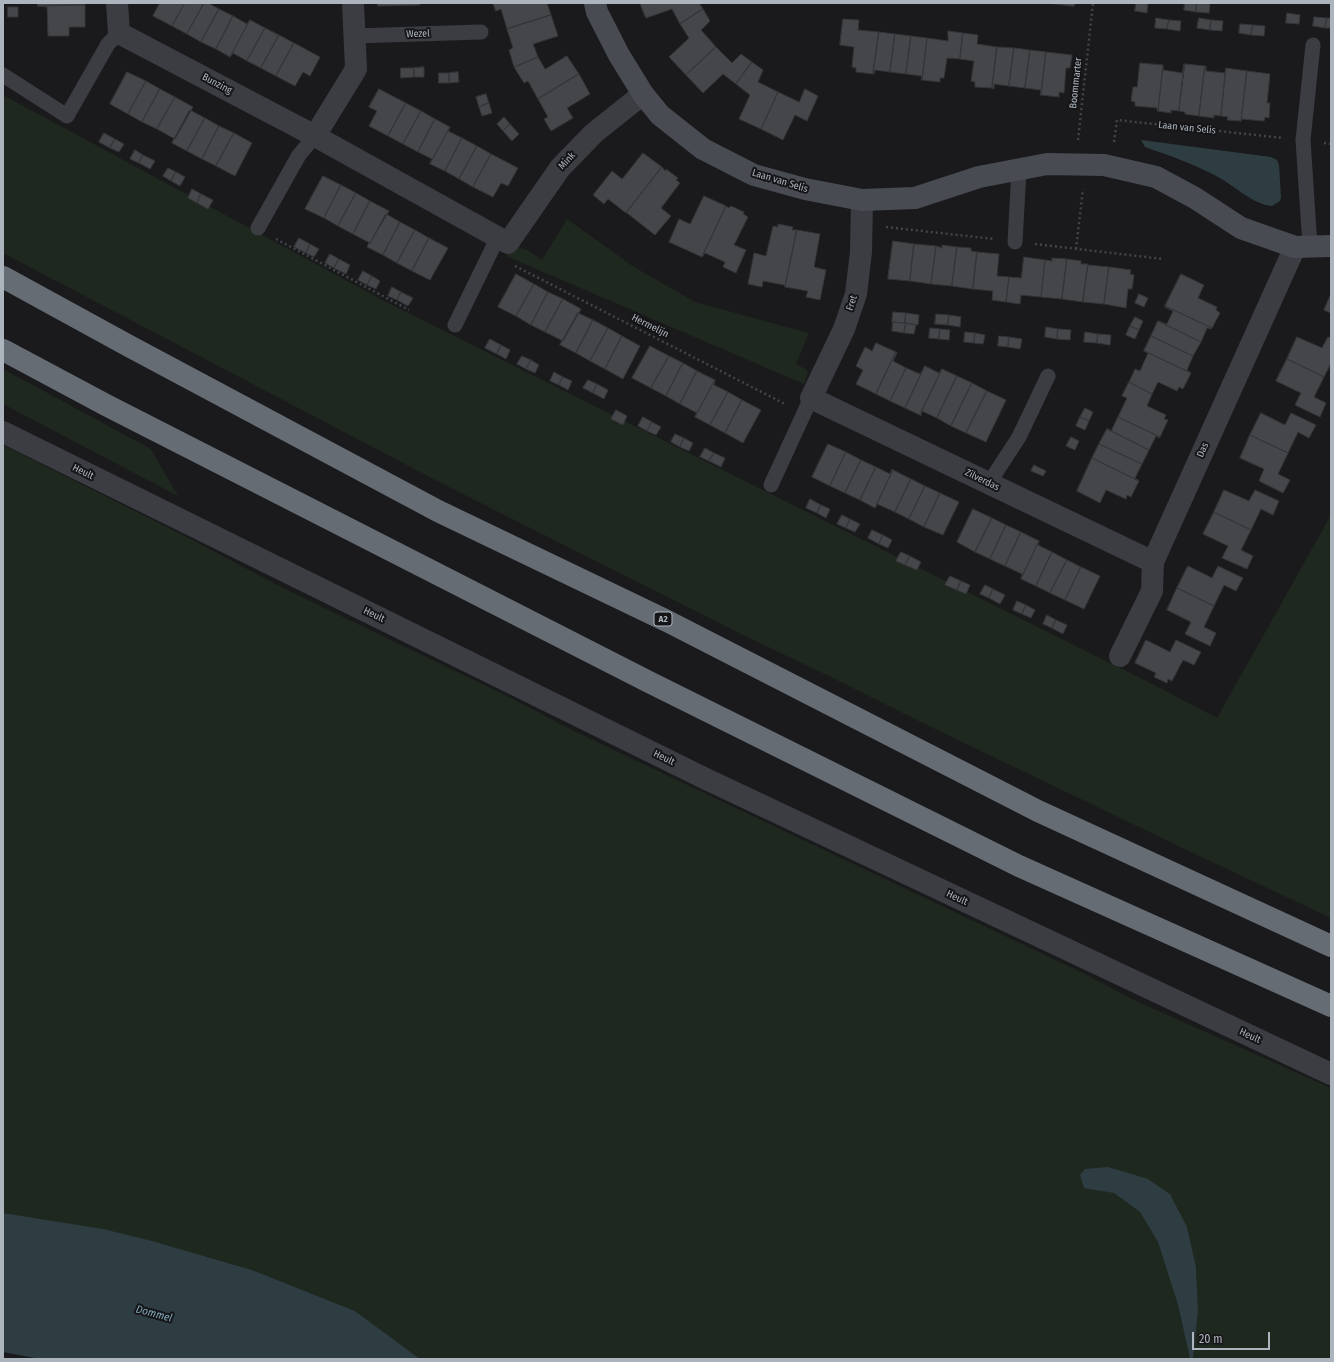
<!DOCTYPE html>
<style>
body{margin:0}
#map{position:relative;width:1334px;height:1362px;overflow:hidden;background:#1a1a1d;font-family:"Fira Sans Condensed",sans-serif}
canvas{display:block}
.frame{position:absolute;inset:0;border:4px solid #acb4bd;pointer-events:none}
.scale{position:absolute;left:1192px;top:1332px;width:78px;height:18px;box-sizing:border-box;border:2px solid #acb4bd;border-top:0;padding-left:5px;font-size:12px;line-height:14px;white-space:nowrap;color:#acb4bd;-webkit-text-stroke:3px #151518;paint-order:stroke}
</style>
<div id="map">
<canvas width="1334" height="1362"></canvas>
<div class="frame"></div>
<div class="scale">20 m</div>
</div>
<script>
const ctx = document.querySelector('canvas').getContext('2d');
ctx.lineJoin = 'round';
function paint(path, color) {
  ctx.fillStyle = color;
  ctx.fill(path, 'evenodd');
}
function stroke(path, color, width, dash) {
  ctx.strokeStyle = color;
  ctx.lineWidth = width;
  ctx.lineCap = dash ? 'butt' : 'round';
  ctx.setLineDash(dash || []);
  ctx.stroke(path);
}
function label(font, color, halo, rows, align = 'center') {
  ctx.font = font + ' "Fira Sans Condensed",sans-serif';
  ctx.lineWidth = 4;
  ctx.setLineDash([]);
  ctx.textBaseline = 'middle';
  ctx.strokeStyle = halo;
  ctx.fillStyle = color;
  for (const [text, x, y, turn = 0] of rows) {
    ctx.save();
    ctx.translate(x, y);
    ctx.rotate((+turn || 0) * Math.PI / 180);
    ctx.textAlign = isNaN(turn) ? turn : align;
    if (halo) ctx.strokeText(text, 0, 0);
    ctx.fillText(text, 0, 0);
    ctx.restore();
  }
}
const green = new Path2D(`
 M3,95L388,303L1160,688L1217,718L1331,515V918L1191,852L931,727L827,675L741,634L445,485L3,253Z
 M567,219L634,267L695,302L809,333L796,364L808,371L804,384L506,256L514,246L529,251L542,260Z
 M3,369L151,449L178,496L3,404Z
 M3,445L185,536L285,589L507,696L576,732L1085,974L1134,1000L1331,1088V1359H1193L1198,1311L1196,1268L1187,1227L1170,1194L1148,1179L1114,1193L1140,1212L1158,1242L1178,1305L1190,1359H420L355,1311L252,1270L152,1241L103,1230L3,1213Z`);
const water = new Path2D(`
 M1141,140L1271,157L1277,160L1279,165L1281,197L1280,201L1272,206C1253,204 1237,188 1220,178C1196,165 1171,156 1145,147Z
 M1108,1167L1148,1179L1170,1194L1187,1227L1196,1267L1198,1311L1193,1359H1190L1178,1305L1158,1242L1140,1212L1114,1193L1084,1188L1080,1175L1085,1169Z
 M3,1213L103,1229L152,1241L252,1270L355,1311L420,1359H40L3,1352Z`);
const building = new Path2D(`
 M38,3H85V5L38,6Z
 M160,3H185L172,26L153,16Z
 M185,3H204L187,34L172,26Z
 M204,3H208L219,9L201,42L187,34Z
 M377,3H420V5L378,6Z
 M493,3H547L551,15L507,29L501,9L496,11Z
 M640,3H699L703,9L680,24L672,9L646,18Z
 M1048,3H1075L1074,6Z
 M1136,3H1148L1147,13L1135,11Z
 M1185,3H1197L1196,12L1184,10Z
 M1197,3L1210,4L1209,13L1196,12Z
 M85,5V27H69V36H48L47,7L38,6Z
 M8,7H18V17H8Z
 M219,9L233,16L216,49L201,42Z
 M703,9L710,21L701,30L716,47L686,75L669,57L689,38L680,24Z
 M1287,13L1300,15L1299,24L1286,23Z
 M551,15L558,36L533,44L538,57L514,67L509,50L513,48L507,29Z
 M233,16L247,24L250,20L230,57L216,49Z
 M1314,17L1327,18L1325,28L1313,26Z
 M1156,18L1169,20L1167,29L1155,28Z
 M1199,18L1211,20L1210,30L1197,28Z
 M1327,18H1331V28H1325Z
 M843,19L859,20L858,30L879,32L873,74L856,72V68L852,67L854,47L840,45Z
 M250,20L265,28L247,61L233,53L230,57Z
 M1169,20L1181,21L1180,31L1167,29Z
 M1211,20L1223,21L1222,31L1210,30Z
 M1240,24L1253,25L1251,35L1239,33Z
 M1253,25L1265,26L1264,36L1251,35Z
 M265,28L279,35L261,68L247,61Z
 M948,31L963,33L960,59L947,58L944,78H940V82L922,80L927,38L948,41Z
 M879,32L895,34L890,72L875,70L874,74H873Z
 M963,33L978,35L977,44L997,47L992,88L975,87V82L971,81L974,61L960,59Z
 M895,34L911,36L906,74L890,72Z
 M279,35L294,43L276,76L261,68Z
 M911,36L927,38L922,80H921L922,76L906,74Z
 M294,43L320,57L310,76L303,72L295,86L276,76Z
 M716,47L732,63L741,54L752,62L736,84L723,74L703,93L686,75Z
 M997,47L1014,48L1009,86L994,84V89L992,88Z
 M1014,48L1030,50L1025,88L1009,86Z
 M1030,50L1046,52L1041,95H1040L1041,90L1025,88Z
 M1046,52L1072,55L1070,68H1066L1064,93L1059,92V97L1041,95Z
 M567,56L579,74L538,99L528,81L524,83L514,67L538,57L545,69Z
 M752,62L763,70L758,82L778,92L761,129L739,119L750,95L736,84Z
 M1140,63L1163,65L1158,111H1157V108L1135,106V102L1131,101L1133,87H1137Z
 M1184,64L1179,111L1171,110V113L1158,111L1163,65V70L1182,73Z
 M1185,64L1205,66L1199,116L1185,114V112L1179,111Z
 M1205,66H1206V71L1225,73L1226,68L1221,116L1214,115V118L1199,116Z
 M424,67V77H414V68Z
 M401,68H414V77L401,78Z
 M1226,68L1247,71L1241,121L1227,120L1228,117L1221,116Z
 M1247,71L1270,74L1267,103H1270L1269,118L1265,117L1264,121L1242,119L1241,121Z
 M127,72L146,81L128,114L110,104Z
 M458,72L459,82L449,83V73Z
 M439,73H449V83H439Z
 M579,74L590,94L567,108L573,118L551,131L544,119L548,117L538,99Z
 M146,81L160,89L142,122L128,114Z
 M160,89L175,97L157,129L142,122Z
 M379,89L406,103L388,136L369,126L377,111L369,107Z
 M805,89L818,96L807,121L795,115L783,140L761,129L778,92L799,102Z
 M486,94L489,103L479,107L476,97Z
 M175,97L193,107L175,139L157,129Z
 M406,103L421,111L403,144L388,136Z
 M489,103L492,113L482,116L479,107Z
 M190,110L205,118L187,151L172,143Z
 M421,111L435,119L418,152L403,144Z
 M504,117L510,124L503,131L497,124Z
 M205,118L219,126L202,159L187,151Z
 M435,119L450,127L430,164L432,159L418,152Z
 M510,124L519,134L512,141L503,131Z
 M219,126L234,133L216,166L202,159Z
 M450,127L448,131L462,138L445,171L430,164Z
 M104,133L115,139L110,148L99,142Z
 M234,133L252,143L235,176L216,166Z
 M462,138L477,146L459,179L445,171Z
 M115,139L124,144L119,152L110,148Z
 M477,146L491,154L473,187L459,179Z
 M135,150L143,155L139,163L130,159Z
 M643,153L662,167L626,213L608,199L604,204L593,195L612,171L622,179Z
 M491,154L518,168L508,186L501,183L493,197L473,187Z
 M143,155L155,161L150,169L139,163Z
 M662,167L665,171L666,169L678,178L676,180L680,183L661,208L671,216L655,235L627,213H626Z
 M168,168L176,172L171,181L163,176Z
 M176,172L185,177L180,186L171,181Z
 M323,176L341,185L324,218L305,209Z
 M341,185L356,193L338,226L324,218Z
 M192,189L201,194L197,203L188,198Z
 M356,193L370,201L353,234L338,226Z
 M201,194L213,200L208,209L197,203Z
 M704,196L726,206L702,257L669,242L679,219L690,224Z
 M370,201L389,211L370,243L353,234Z
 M726,206L729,208L731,206L744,212L743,214L748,217L734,245L746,250L736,273L723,267L725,262L705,253L702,257Z
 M386,214L400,222L383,255L367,247L369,243H370Z
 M400,222L415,230L397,263L383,255Z
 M778,224L793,227L792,230H797L785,287L784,285L763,281L762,287L748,284L754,253L766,256L773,226L778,227Z
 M415,230L429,238L412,271L397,263Z
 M797,230L820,234L814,267L826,270L820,300L806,297L808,291L785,287Z
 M299,238L310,244L306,253L294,247Z
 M429,238L448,248L430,280L412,271Z
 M893,241L914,244L910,281L888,279Z
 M310,244L319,249L314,257L306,253Z
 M914,244L936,246L931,284L910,281Z
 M942,245L957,247L952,286L931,284L936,246L942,248Z
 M957,247L971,248V251L977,252L973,289L952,286Z
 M977,252L999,254L997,276L1009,277L1006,302L992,300L993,291L973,289Z
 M330,254L339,259L334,268L325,263Z
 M1024,257L1045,260L1041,297L1021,295L1020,304L1006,302L1009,277L1021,278Z
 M1052,258L1067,259L1062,299L1041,297L1045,260L1052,261Z
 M339,259L350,265L346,274L334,268Z
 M1067,259L1081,261V264H1088L1083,302L1062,299Z
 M1088,265L1109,267L1104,304L1083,302Z
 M1109,267L1131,270L1130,274L1134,275L1132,289H1128L1126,308L1104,304Z
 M363,271L372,276L367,285L358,280Z
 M516,274L534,284L516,316L498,307Z
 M1181,274L1204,285L1198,298L1217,307L1216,310L1220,313L1212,328L1165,306Z
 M372,276L380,281L376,289L367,285Z
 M534,284L548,292L531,325L516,316Z
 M392,287L401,292L397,300L388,296Z
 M401,292L413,298L408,306L397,300Z
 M548,292L563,299L545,332L531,325Z
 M1139,294L1148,298L1144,307L1135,303Z
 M1331,294V313L1324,310Z
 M563,299L581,309L563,341L545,332Z
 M1165,306L1212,328L1211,329L1207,328L1201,342L1158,321L1167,324L1173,311L1165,307Z
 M893,312L906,313L905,323L892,322Z
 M578,313L593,320L576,353L560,345Z
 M906,313L919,315L918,325L905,323Z
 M936,314L949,315L948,325L935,324Z
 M949,315L961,317L960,327L948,325Z
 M1135,317L1143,321L1139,330L1130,326Z
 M593,320L608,328L590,361L576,353Z
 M1158,321L1201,342L1193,356L1151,336Z
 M893,322L906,323L904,333L892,331Z
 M906,323L916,325L914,334L904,333Z
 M1130,326L1139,330L1135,339L1126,335Z
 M1046,327L1058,329L1057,339L1045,337Z
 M608,328L622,336L605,369L590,361Z
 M930,328L940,329L939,339L929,338Z
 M940,329L950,330L949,340L939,339Z
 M1058,329L1071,330L1070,340L1057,339Z
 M965,332L975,333L974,343L964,342Z
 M1085,332L1098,334L1097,343L1084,342Z
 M975,333L985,335L983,344L974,343Z
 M1098,334L1111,335L1110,345L1097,343Z
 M622,336L640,346L623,379L605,369Z
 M999,336L1009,337L1008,347L998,346Z
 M1151,336L1193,356L1187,370L1191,373L1144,351Z
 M1009,337L1022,339L1020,349L1008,347Z
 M1297,337L1322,348L1328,337L1331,338V363L1324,377L1287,359Z
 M490,339L501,345L497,354L485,348Z
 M876,343L896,352L876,394L856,384L863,370L856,366L865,347L872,351Z
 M501,345L510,350L506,359L497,354Z
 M650,346L669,356L651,388L632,378Z
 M1144,351L1191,373L1183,389L1179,387L1177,391L1158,382L1152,394L1129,382L1135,369L1140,371L1148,353Z
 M896,352L897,353L893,361L906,368L890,401L876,394Z
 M522,356L531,360L526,369L517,364Z
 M669,356L683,363L666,396L651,388Z
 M1287,359L1324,377L1314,397L1326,403L1320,417L1295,405L1301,393L1276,381Z
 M531,360L539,365L535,373L526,369Z
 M683,363L697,371L680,404L666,396Z
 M925,366L939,373L942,369L920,415L905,408Z
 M925,366L905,408L890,401L906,368L920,374Z
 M942,369L957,376L937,418L922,411L921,416L920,415Z
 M697,371L715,380L695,417L697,413L680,404Z
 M554,372L563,377L559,385L550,381Z
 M957,376L972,383L951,426L937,418Z
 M563,377L572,381L568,390L559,385Z
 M588,380L597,384L593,393L583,388Z
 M715,380L714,385L728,392L710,425L695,417Z
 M1129,382L1152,394L1147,406L1166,415L1164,419L1168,420L1160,437L1118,417L1127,398L1122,396Z
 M972,383L987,391L966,433L951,426Z
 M597,384L608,390L604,399L593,393Z
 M987,391L1006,400L986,442L966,433Z
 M728,392L742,400L725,433L710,425Z
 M742,400L761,410L743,443L725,433Z
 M1085,408L1093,412L1089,421L1080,417Z
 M616,410L627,416L623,425L611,419Z
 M1261,413L1285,425L1291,413L1316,425L1309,438L1298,432L1288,453L1250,435Z
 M643,417L652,422L647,431L638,426Z
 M1080,417L1089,421L1085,430L1076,426Z
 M1118,417L1160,437L1159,438L1156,436L1149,450L1107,429V428L1111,431Z
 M652,422L661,427L656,435L647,431Z
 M1107,429L1149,450L1142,464L1099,444Z
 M675,434L684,438L680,447L671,442Z
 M1250,435L1288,453L1278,474L1290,480L1283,493L1259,481L1264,469L1240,458Z
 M1071,437L1079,441L1075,450L1066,446Z
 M684,438L693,443L689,451L680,447Z
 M828,444L846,452L830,486L812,477Z
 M1099,444L1142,464L1135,478L1139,481L1092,458Z
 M705,448L714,453L709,461L700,457Z
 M846,452L861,460L845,493L830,486Z
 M714,453L725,458L721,467L709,461Z
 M1092,458L1139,481L1131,497L1127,495L1126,499L1106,490L1100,503L1077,491Z
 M861,460L876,467L860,500L845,493Z
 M1034,465L1046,471L1043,476L1031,471Z
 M876,467L890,474L892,469L893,470L875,508L860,500Z
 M893,470L911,479L895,512L877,504L875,508Z
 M911,479L925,486L909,519L895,512Z
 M925,486L940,493L924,527L909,519Z
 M1224,490L1249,501L1255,490L1279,501L1273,515L1261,509L1251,530L1214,512Z
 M940,493L959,502L943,535L924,527Z
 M810,499L821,505L817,513L806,508Z
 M821,505L830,509L826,518L817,513Z
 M973,509L992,518L975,552L957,542Z
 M1214,512L1251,530L1241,550L1253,556L1247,569L1222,558L1228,546L1203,534Z
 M842,515L850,519L846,528L837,524Z
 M992,518L1006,525L990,559L975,552Z
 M850,519L860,524L855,532L846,528Z
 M1006,525L1021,532L1005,566L990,559Z
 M872,530L883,535L879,544L868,538Z
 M1021,532L1039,541L1021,579L1022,574L1005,566Z
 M883,535L892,540L888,548L879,544Z
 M1039,541L1038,545L1052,552L1036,586L1021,579Z
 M901,552L910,556L905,565L896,561Z
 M1052,552L1067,560L1050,593L1036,586Z
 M910,556L921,562L917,570L905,565Z
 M1067,560L1081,567L1065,600L1050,593Z
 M1188,566L1212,578L1218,566L1243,578L1236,591L1224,585L1214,606L1177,588Z
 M1081,567L1100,576L1084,609L1065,600Z
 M950,576L961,581L957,590L945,585Z
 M961,581L970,585L966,594L957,590Z
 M985,585L993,589L989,598L980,594Z
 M1177,588L1214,606L1204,627L1216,633L1210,646L1185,634L1191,622L1167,610Z
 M993,589L1005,595L1000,604L989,598Z
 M1017,601L1026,605L1022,614L1013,610Z
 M1026,605L1035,610L1031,618L1022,614Z
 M1047,615L1056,620L1052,628L1043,624Z
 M1056,620L1067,625L1063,634L1052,628Z
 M1146,640L1170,652L1176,640L1201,652L1194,665L1183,660L1172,681L1168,679L1167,683L1154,677L1156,673L1135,663Z`);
const path = new Path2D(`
 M1078,140L1093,3
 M1114,142L1117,120L1283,138
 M1324,143L1331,144
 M886,227L994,239
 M276,239L409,310
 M1035,244L1163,259
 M1076,249L1083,189
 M515,266L785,404`);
const lane = new Path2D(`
 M354,36L481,32
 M3,75L67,116L108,44L119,33
 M258,228L299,155L315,136
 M1015,242L1019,170
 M1310,246L1303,140L1313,45
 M455,325L498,237
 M989,483L1019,437L1048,376
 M771,485L811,398`);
const street = new Path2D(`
 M117,3L119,33L315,136L508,243L560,168L594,133L643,94
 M315,136L356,69L353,3
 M862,200L861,252L856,294L844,329L811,398L1153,562
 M3,432L704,778L1331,1074
 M1120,656L1152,591L1153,562L1295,247`);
const secondary = new Path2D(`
 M595,3L597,12L619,55L643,94L660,115L703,149L754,175L805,189L862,200L915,198L979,177L1047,164L1104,165L1156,177L1195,198L1241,228L1295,247L1331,246`);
const highway = new Path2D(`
 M3,277L129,346L438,511L667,621L1038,811L1331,946
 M3,350L106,405L649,682L1019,866L1331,1006`);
const shields = [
 [663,619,18]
];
const shieldNames = [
 ["A2",663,619]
];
const streetNames = [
 ["Wezel",418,34,-2],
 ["Boommarter",1076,83,-84],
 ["Bunzing",217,84,28],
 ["Laan van Selis",1187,128,6],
 ["Mink",567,161,-47],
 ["Laan van Selis",780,181,17],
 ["Fret",852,303,-72],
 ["Hermelijn",650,326,27],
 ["Das",1203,450,-66],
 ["Heult",83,472,26],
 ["Zilverdas",982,480,26],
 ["Heult",374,615,26],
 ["Heult",664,758,26],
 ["Heult",957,898,25],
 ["Heult",1250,1036,25]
];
const waterNames = [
 ["Dommel",154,1314,15]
];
paint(green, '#1f281f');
paint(water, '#2e3d42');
paint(building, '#44464a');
stroke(building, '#343539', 1);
stroke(path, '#414449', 2.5, [2, 3]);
stroke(lane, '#3b3d42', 15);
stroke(street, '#3b3d42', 22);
stroke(secondary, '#484c52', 22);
stroke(highway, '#666c74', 22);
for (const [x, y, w] of shields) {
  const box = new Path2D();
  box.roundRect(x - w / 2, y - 7, w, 14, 3);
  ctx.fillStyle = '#151518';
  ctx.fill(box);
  stroke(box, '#acb4bd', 1);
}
label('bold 9px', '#acb4bd', null, shieldNames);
label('10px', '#acb4bd', '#151518', streetNames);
label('italic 11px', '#81a9ba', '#151518', waterNames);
</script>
